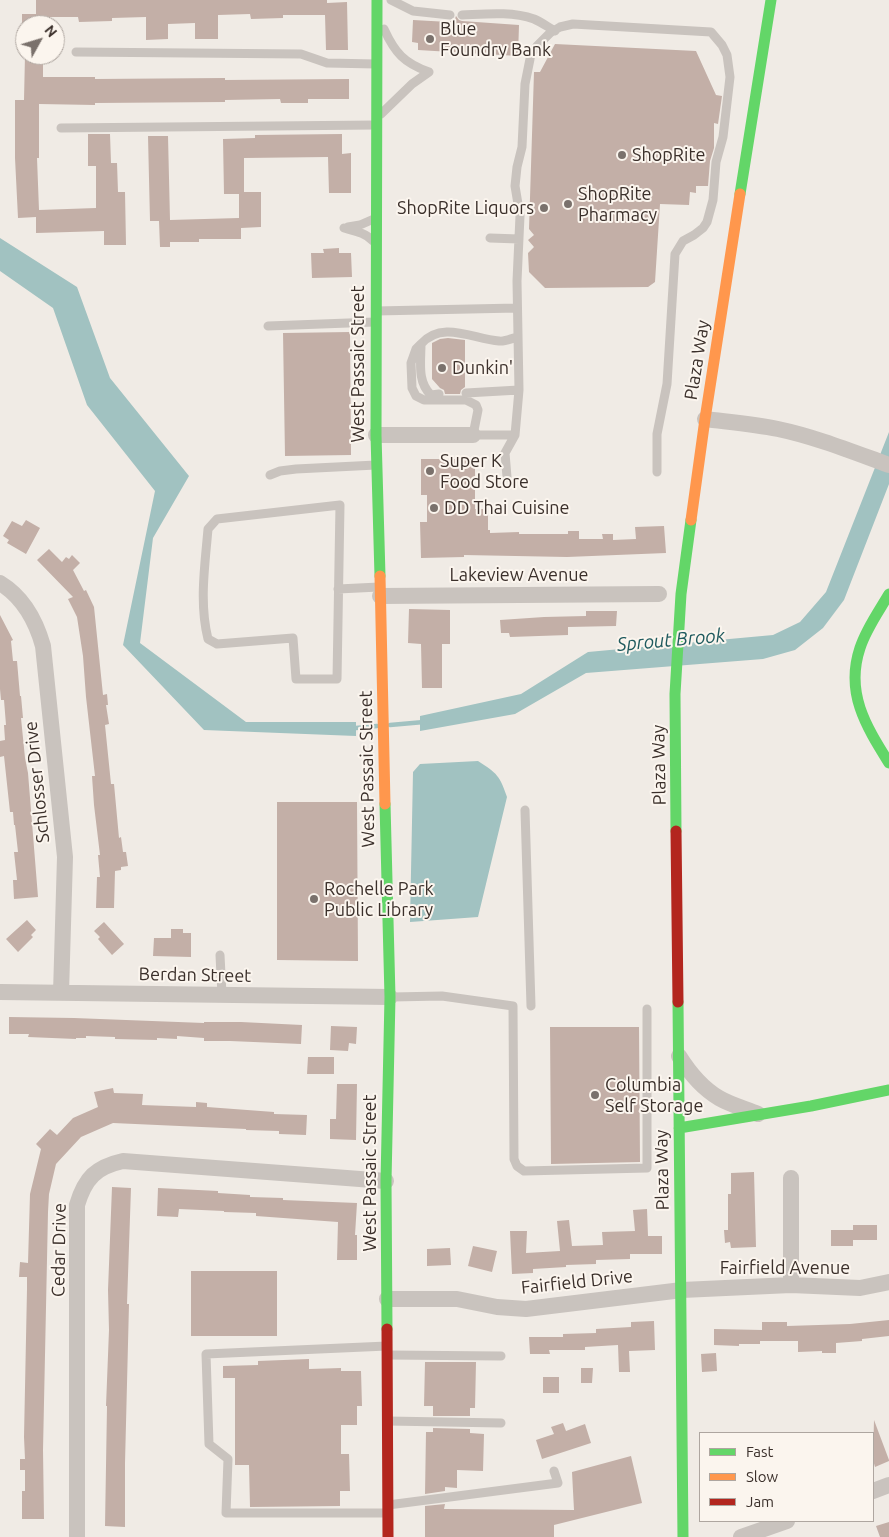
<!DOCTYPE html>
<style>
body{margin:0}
#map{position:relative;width:889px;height:1537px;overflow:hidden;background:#f0ebe5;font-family:Ubuntu,sans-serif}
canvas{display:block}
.legend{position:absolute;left:699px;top:1432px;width:175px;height:90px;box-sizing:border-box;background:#fbf5ee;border:1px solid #aea6a0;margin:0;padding:6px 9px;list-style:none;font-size:15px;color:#3b302b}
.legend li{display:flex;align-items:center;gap:10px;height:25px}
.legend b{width:25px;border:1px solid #aea6a0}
.north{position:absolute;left:15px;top:15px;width:50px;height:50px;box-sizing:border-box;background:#fbf5ee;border:1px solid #aea6a0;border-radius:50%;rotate:51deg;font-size:14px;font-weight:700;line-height:20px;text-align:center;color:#3b302b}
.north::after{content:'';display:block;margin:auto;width:18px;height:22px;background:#7a716c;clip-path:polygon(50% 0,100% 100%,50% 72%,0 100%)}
</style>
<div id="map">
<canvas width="889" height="1537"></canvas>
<ul class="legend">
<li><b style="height:6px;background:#63d668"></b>Fast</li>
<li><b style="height:6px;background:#ff974d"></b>Slow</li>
<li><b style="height:6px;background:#b3261e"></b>Jam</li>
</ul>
<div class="north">N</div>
</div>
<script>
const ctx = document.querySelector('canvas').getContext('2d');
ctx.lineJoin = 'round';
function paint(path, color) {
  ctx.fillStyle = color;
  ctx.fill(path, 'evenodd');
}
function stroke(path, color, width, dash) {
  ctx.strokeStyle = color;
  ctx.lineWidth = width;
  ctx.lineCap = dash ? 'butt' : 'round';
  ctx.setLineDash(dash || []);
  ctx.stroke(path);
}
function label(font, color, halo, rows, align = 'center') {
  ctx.font = font + ' Ubuntu,sans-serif';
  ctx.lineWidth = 4;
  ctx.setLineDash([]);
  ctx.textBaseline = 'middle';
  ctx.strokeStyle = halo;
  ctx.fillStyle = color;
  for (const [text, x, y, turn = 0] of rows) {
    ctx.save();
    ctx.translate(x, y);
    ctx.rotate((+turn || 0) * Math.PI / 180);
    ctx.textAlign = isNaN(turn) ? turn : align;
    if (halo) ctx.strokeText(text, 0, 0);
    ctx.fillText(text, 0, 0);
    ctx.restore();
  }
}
const water = new Path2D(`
 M0,238L77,287L110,378L189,476L153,538L140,643L246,722H356V736L204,730L123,645L155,491L87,405L53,308L0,271Z
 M889,432V484L844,600L823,628L795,650L763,659L586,673L515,714L420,731V716L521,694L588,652L773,635L800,622L826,592Z
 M478,761C497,773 500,776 507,797L478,917L410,922L413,772L420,764Z`);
const stream = new Path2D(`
 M390,725L424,722
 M356,728L377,726`);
const building = new Path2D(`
 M36,0H327V3L347,2L348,50H326L325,15H283V18L251,19L250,14L218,15V39H195V23L168,24V39L146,40V17L112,18V21L79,22L78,17H44V25H22V14H36Z
 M456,16L459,20L462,21L519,25L518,56L418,50V43L412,42L413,20L449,22L455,19Z
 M555,44L696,51L716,95L722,96L718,124L714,123V148L710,161L708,186H696V193L690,192L689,205L660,204L655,282L648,287L545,288L529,272L528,253L534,247L528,240L534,235L529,229L534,72H540Z
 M25,55H43V77H95V79L225,78V80L349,79V99H308V103H281L280,99L225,100V102L95,103V105L39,104V158H37L39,210L96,208V166H88V134H110L111,163H117L118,192H125L126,245H104V231L36,233V217L18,218L15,158V100H24Z
 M342,134V154L351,153V193H329L328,157L244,158V192H261V227L241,228V239H199V242H170V247H160L159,221H150L148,136H168L170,220L239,218V194H224L223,139L255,138V135Z
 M339,248V253H351L352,277L312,278L311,253H324L323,249Z
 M350,332L351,455L285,456L283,333Z
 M448,338L465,340V387L461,390L460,394H445L444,390L440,388L432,379V343L440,339Z
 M421,459H475V509H488V530H490V533L519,532V534H568V531H579V539H603L602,534H613V540L636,539L635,527L664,526L666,553L567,557L464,555V557L421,558L420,522H427V495H421Z
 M26,520L40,528L26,554L7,543L9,540L3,536L12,521L22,526Z
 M49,549L62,562L66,557L69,559L72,555L80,563L73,570L84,591L86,590L94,607L103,695L107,694L108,705H106L109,724L105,725L111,784H114L119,838L121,837L123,852H126L128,866L121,867V870L115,871L114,908H96L97,877H100L98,855H100L94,805L92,776H95L86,697L83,656L77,617L68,599L73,597L37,560Z
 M409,609L450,610V644H442V688H422L421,644L408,643Z
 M586,611H617L616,626L568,627V635L510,637L509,633H501L500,620L544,617L586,616Z
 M0,615L13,640L11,641L13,661H17L20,696H21L23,718H21L25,758L28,773L38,897L14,899L13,880H17L14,852H18L15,825H14L13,812H10L4,756L0,757V741L5,740L4,725H6L4,700H1L0,689Z
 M277,802H357L358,961L277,960Z
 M27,920L36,930L31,935L33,937L18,952L6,939Z
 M104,922L124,944L112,955L98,939L100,937L94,931Z
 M171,929H183V933H191V957L153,956L154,938H171Z
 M9,1017L74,1018L204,1023V1022H241L302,1025L301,1044L230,1041H204V1038L177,1036V1039L157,1038V1040L115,1039V1037L86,1036V1038H76V1039L28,1037L29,1034H9Z
 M331,1026L357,1027L356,1044L349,1043L348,1051L330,1050Z
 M550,1027H639L640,1162L551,1164Z
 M308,1057H334V1074H307Z
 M337,1084H357L356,1140L330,1139V1119H336Z
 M113,1088L114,1093L143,1094L142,1105L196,1107V1102L207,1103V1107L274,1112V1114L307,1115L306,1135L279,1134V1131L246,1130V1129L113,1123L81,1137L56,1164L49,1194L48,1212L43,1450L44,1519H22V1491H25V1470H20V1459H25L24,1437L27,1289V1277H19L20,1262L28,1263L30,1194L41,1149L36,1144L50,1129L57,1135L73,1118L98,1107L94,1092Z
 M754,1172L756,1247L731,1248L730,1242L725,1243L724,1230H728V1194H731V1173Z
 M112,1187L131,1188L127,1304H129L125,1463V1527L105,1526L107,1406H106L109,1330L108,1290Z
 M158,1188L218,1191V1193L250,1195V1197L283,1198V1200L357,1203L355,1235H357V1260H337L338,1222L256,1216V1213L224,1212V1211L179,1209L178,1217L157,1216Z
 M647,1209L648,1236H662V1254H630V1259L596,1260V1264L566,1265V1267L533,1269V1273L512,1274L510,1231H527L526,1253L560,1251L557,1221L569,1220L572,1246L603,1245L602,1232L635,1231L633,1210Z
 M853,1225H877V1240H853V1246H831V1230H853Z
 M473,1246L497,1251L492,1272L468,1266Z
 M450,1248L451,1265L427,1266V1249Z
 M191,1271H277V1336H191Z
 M889,1320V1336L862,1339V1341L836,1343V1353H822V1351L798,1352V1341H760V1344H739V1346L714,1345V1329L762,1330V1322H787V1326L850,1324Z
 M654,1321L655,1350L629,1351L630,1372H619L618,1345L585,1347V1350H549L550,1354H530L529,1337H563V1334L596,1333V1329L631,1327V1322Z
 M716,1353L717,1371L702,1372L701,1354Z
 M309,1359V1369L341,1368V1371H361L362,1406H357V1425H341V1454H349L350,1491H340V1506L250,1507L249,1465H235V1378H223V1366L258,1365V1361Z
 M425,1362H476L475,1408H470V1416H433V1406H424Z
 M581,1368H593L592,1383H581Z
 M543,1377H559V1393H543Z
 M874,1420L889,1460V1461L875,1467L873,1460Z
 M563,1423L566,1431L585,1424L591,1443L542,1459L536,1440L554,1434L551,1427Z
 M433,1428L470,1429V1433L484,1434L483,1471L457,1470V1488L445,1487V1491L425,1494L426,1432H433Z
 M631,1456L642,1503L554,1525V1537H425V1506L445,1504L444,1509L574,1510L572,1472Z
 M889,1522V1537H880L876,1526Z`);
const lane = new Path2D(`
 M391,0L413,11L450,15
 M462,15C485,14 511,11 534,19C541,22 548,27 555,31
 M384,29C395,53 404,63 429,72
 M76,52L301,54L327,63L376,64
 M381,114L412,84L429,72
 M61,128L376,125
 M348,227L360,225L376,218
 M344,228C355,231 366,233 373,241
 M490,238L519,239
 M376,311L517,308
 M268,326L375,322
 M421,344L416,349L411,363L412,388L416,396L424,400H466L476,405L478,410L473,435H515
 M466,393L519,390
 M439,394L431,395C417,382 421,362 421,344C442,320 473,339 499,341C505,342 512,338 518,337
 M270,475L280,471L296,469L376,465
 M507,477L505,453L515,435L519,390L517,281L520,216L515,186L517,167L522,147L525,84L531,54L537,46L550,33L560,27L573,24L711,32L722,45L727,55L730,77L723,137L716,162L713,200L707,222L703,228L694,235L683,241L675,254L667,384L657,434V472
 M340,505L337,679H296L293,638L217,644L208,639C199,603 205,565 208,529L217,519Z
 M338,589L379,587
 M525,810L531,1006
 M220,955L222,995
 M392,997L442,996L513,1006L514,1159L517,1166L524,1171L647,1168V1009
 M387,1346L206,1354L209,1444L228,1459L226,1513H388
 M388,1355L501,1356
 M388,1421L501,1423
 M388,1505L558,1483L554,1471`);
const street = new Path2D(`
 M705,419C729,422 754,424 778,429C816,437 853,452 889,465
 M376,435H473
 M0,583C23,597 36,621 43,646L65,857L61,993
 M380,596L659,594
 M0,992L390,997
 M679,1056C689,1072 702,1088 719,1098C731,1105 746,1109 758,1114
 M791,1178V1285
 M387,1299H457L497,1307L526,1309L682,1290L791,1285L860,1288L889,1282
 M873,1491L889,1485
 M77,1537V1205C85,1178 96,1167 123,1161L386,1181
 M741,1537L787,1521`);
const fast = new Path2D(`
 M377,0L376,435L380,576
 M740,194L771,0
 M889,594C879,611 866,629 860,648C845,693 866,726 889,763
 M385,804L390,997L386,1181L387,1329
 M676,831L675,694L681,594L691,520
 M678,1002L683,1537
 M679,1128L811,1106L889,1090`);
const slow = new Path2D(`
 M691,520L705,419L740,194
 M380,576L385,804`);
const jam = new Path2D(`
 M676,831L678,1002
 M387,1329L388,1537`);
const markers = [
 [430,39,5,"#7a716c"],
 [622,155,5,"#7a716c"],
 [568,204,5,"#7a716c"],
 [544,208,5,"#7a716c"],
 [442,368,5,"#7a716c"],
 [430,471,5,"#7a716c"],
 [434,508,5,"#7a716c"],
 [314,899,5,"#7a716c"],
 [595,1095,5,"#7a716c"]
];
const poiNames = [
 ["Blue",440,29],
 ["Foundry Bank",440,50],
 ["ShopRite",632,155],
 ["ShopRite",578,194],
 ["Pharmacy",578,215],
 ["ShopRite Liquors",534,208,"right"],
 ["Dunkin'",452,368],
 ["Super K",440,461],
 ["Food Store",440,482],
 ["DD Thai Cuisine",444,508],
 ["Rochelle Park",324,889],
 ["Public Library",324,910],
 ["Columbia",605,1085],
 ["Self Storage",605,1106]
];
const streetNames = [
 ["Plaza Way",697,360,-81],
 ["West Passaic Street",358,364,-90],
 ["Lakeview Avenue",519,575],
 ["Plaza Way",659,765,-91],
 ["West Passaic Street",367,769,-91],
 ["Schlosser Drive",37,782,-96],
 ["Berdan Street",195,975,1],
 ["Plaza Way",662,1170,-91],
 ["West Passaic Street",370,1173,-90],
 ["Cedar Drive",59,1250,-89],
 ["Fairfield Avenue",785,1268],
 ["Fairfield Drive",577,1282,-6]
];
const waterNames = [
 ["Sprout Brook",671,640,-5]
];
paint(water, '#a1c2c1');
stroke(stream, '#a1c2c1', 4.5);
paint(building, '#c3afa7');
stroke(lane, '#c9c3be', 9);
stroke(street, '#c9c3be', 16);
stroke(fast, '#63d668', 11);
stroke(slow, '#ff974d', 11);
stroke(jam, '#b3261e', 11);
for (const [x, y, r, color] of markers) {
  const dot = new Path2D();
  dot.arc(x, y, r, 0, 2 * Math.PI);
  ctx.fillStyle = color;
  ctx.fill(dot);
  stroke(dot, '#fbf5ee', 2);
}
label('18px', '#3b302b', '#fbf5ee', poiNames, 'left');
label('18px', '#3b302b', '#fbf5ee', streetNames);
label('italic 19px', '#1f5a5e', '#fbf5ee', waterNames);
</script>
